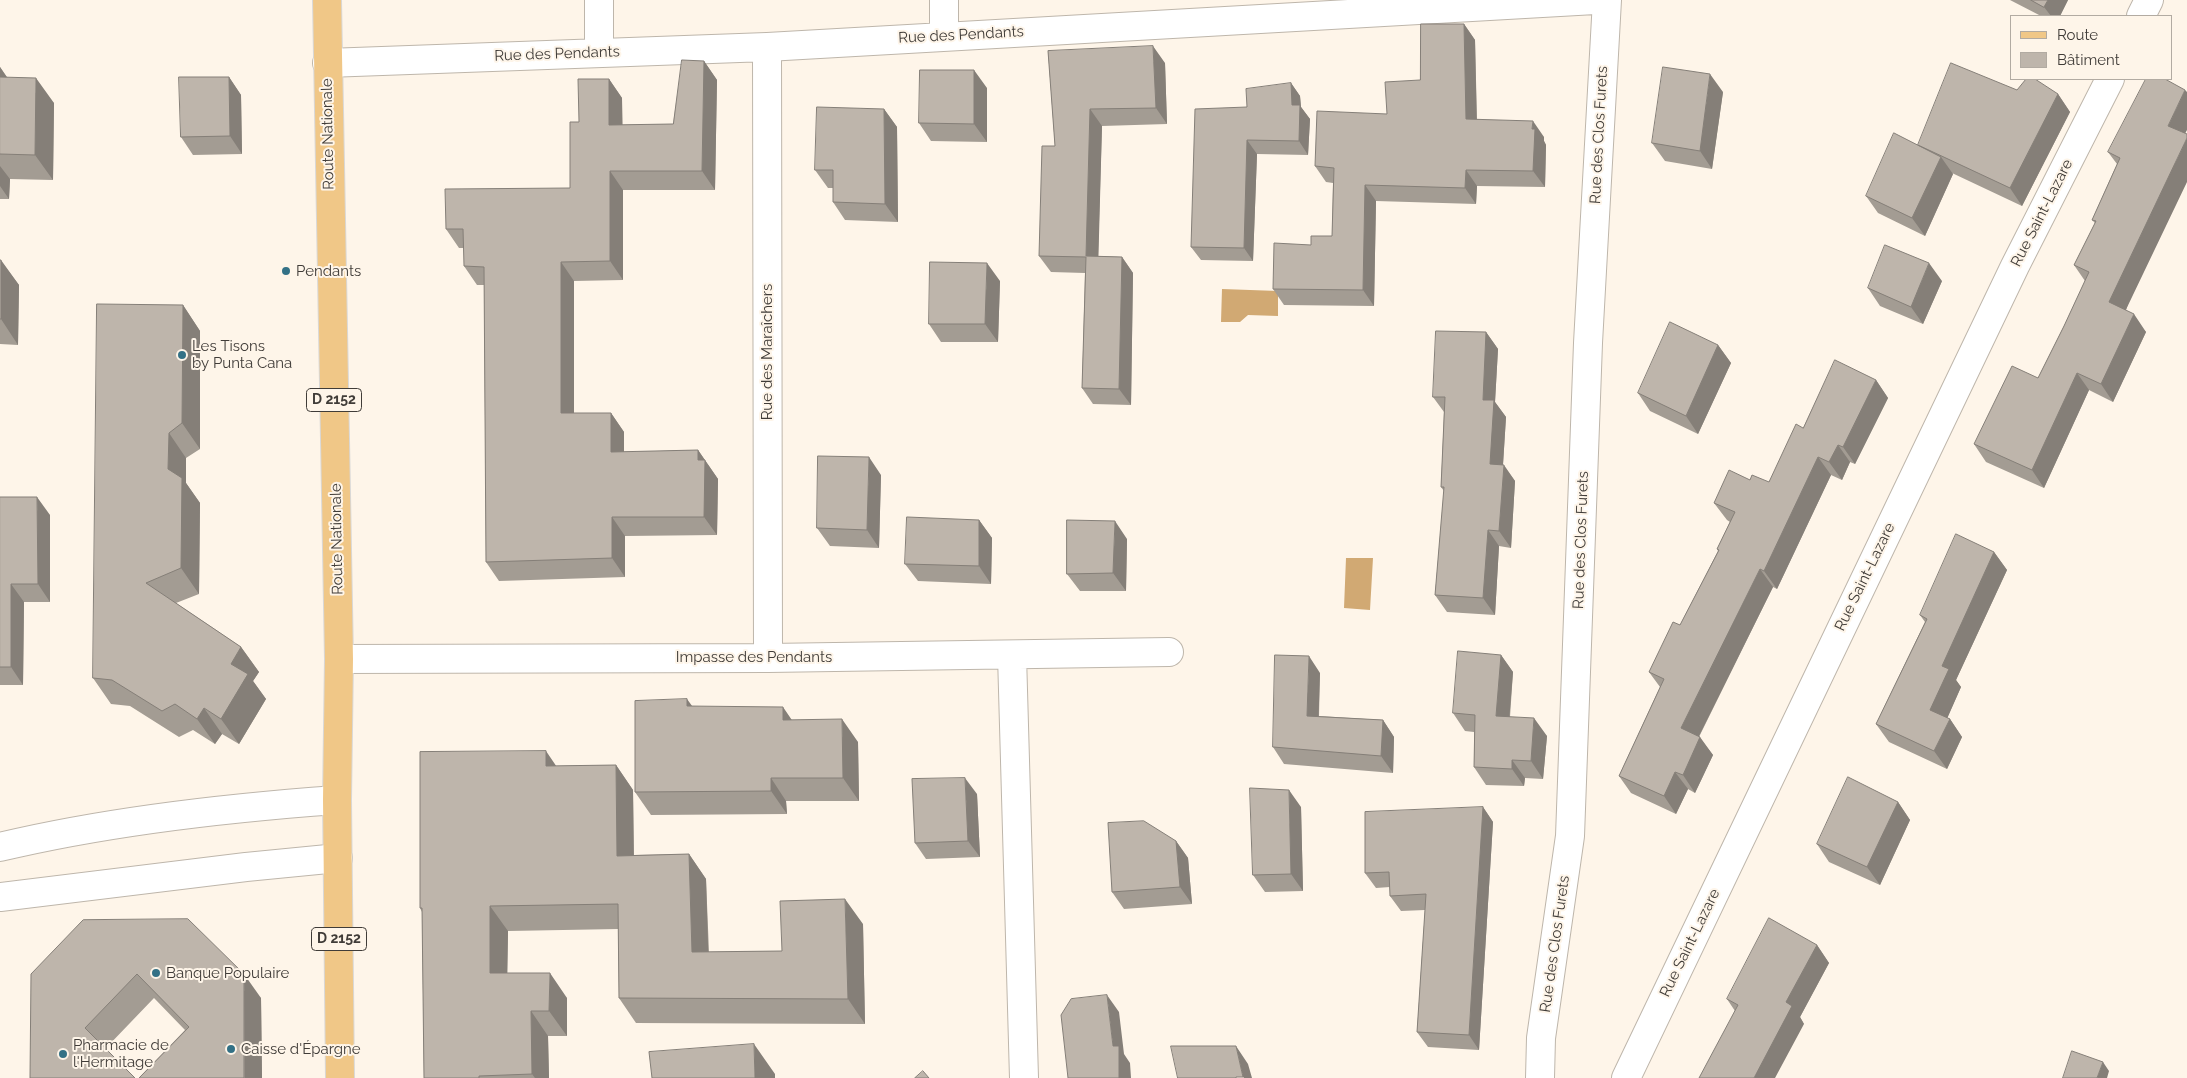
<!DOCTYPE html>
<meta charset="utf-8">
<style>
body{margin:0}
#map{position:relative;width:2187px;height:1078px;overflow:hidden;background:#fef5e9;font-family:Raleway,sans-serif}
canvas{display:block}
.legend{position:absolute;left:2010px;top:15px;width:162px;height:65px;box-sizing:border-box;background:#fef5e9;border:1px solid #b2aba2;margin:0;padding:6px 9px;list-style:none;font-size:15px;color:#403c38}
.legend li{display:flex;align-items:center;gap:10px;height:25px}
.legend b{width:25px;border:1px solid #b2aba2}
</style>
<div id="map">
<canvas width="2187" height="1078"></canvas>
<ul class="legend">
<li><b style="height:6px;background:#f0c787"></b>Route</li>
<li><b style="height:14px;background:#beb5ab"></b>Bâtiment</li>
</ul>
</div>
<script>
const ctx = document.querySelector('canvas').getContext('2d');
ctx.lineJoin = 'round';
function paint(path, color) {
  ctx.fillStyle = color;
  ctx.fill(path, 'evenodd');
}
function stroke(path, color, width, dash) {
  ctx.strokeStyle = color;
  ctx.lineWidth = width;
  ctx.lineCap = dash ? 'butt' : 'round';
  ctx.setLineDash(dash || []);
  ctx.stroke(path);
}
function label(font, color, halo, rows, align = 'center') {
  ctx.font = font + ' Raleway,sans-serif';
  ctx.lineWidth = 4;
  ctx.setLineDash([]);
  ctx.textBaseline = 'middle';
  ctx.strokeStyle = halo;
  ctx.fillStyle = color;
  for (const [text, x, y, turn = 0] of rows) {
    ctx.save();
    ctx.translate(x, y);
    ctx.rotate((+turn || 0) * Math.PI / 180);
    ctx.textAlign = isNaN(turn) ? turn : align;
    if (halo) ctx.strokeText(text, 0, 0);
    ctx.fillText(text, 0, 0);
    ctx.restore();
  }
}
const water = new Path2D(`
 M1222,289L1278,291V316L1248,315L1240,322H1221Z
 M1346,558H1373L1370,610L1344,608Z`);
const minor = new Path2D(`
 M599,0V53
 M944,0V36
 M2141,16L2149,0
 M767,47L768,658
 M327,63L767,47L1595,0
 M1012,655L1024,1078
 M339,659L768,658L1169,652
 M0,847C109,821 225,808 337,800
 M0,897L246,867L338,858
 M1540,1078L1541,1038L1570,836L1588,343L1607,0
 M1626,1078L2015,266L2110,79`);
const primary = new Path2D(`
 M327,0L339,659L337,800L340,1078`);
const wall = new Path2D(`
 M2010,0H2068L2060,16H2041Z
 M1464,24L1475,40L1477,119L1544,137V141L1546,145L1545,187L1477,186L1476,204L1376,201L1374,306L1284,305L1273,289L1311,245L1332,236L1333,183L1326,182L1315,166L1387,114L1420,80Z
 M1048,51L1165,63L1167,124L1102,126L1098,256L1122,257L1133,273L1131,405L1093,404L1082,388L1085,273L1051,272L1039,256L1055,146Z
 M704,61L717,80L715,190H623V280L574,281V413H611L624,432V452L698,450L718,479L717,535L625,536V577L499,581L486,562L484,285H477L464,266V248H459L446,229L570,188L579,122L609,79L622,98V125L673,124Z
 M0,67L7,77L54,103L53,180L10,179L9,199H0V208Z
 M229,77L241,95L242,154L193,155L181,137Z
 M1291,83L1300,96L1301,107L1310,119L1308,155L1257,154L1253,261L1201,260L1191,247L1247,107Z
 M987,88V142L931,141L919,123Z
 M2017,90L2058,94L2070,112L2022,206L1952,173L1953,174L1925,236L1878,213L1866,196L1919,146Z
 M1723,92L1712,169L1665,161L1652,143Z
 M884,109L897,127L898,222L845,220L833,202V188H828L815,170Z
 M2185,134L2126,310L2146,332L2113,402L2089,390L2044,488L1986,462L1974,444L2038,378L2064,326L2085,281L2074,265L2095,223L2092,220L2117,164L2108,152Z
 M0,260L19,285L18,345L0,344Z
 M1000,281L998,342H941L929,324Z
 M1942,281L1923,324L1880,306L1868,288Z
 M183,305L200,331V449L186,458V483L200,503L199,594L176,603L241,647L259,672L253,681L266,699L239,744L222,734L215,744L193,730L179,737L130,706L111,704L93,678Z
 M1486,332L1498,349L1495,402L1506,417L1503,465L1515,481L1511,548L1499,546L1495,615L1447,612L1435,595L1444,491L1441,487L1444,412L1433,397Z
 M1718,345L1731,363L1698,434L1650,411L1638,393Z
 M1876,380L1888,398L1855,464L1850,462L1842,480L1831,475L1777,589L1773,587L1699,737L1713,755L1695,793L1688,789L1676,814L1631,793L1619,776L1660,687L1649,672L1680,625L1718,551L1717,549L1730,522L1727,520L1714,503L1750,480L1769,482L1803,428Z
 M881,475L879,548L830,546L817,528Z
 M0,497L50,515V602H24L23,685H0Z
 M979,520L992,538L991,584L918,581L905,564Z
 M1127,539L1126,591H1080L1067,574Z
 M1994,552L2007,570L1956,680L1961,687L1947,718L1950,719L1962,737L1947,769L1889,742L1876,724L1925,622L1920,615Z
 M1501,655L1513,672L1510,717L1547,736L1543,779L1525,778L1524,786L1486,785L1474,767V732L1465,731L1453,713Z
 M1320,673L1319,716L1383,720L1394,737L1393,773L1284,764L1273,747Z
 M692,706L792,720L858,742L859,801H786L787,814L651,815L635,792Z
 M616,765L633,790L634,855L689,854L706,879L709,952L782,951L863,924L865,1024L636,1023L619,998L618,929L508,931L507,973L567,998V1036H548L549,1078H424L422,912L420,908L556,766Z
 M977,794L980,857L926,859L915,843Z
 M1898,802L1910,820L1880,885L1829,862L1817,844Z
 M1301,807L1303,891L1265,892L1253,875Z
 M1483,807L1493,822L1479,1050L1428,1047L1417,1032L1425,910L1401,911L1390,896V887L1376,888L1365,873Z
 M1176,841L1188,858L1192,904L1124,909L1112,892Z
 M83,920L261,998L262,1078H139L185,1030L154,998L106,1048L30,1078Z
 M1817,945L1829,963L1800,1017L1804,1024L1735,1011L1727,999Z`);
const shadedWall = new Path2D(`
 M2048,0H2068L2060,16H2051L2044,7Z
 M1464,24L1475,40L1477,135L1466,119Z
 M1153,46L1165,63L1167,124L1156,108Z
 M704,61L717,80L715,190L702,171Z
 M0,67L10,82L0,88Z
 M974,70L987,88V142L974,124Z
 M1710,74L1723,92L1712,169L1700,151Z
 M229,77L241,95L242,154L230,136Z
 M36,78L54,103L53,180L35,155Z
 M609,79L622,98L623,144L609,125Z
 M1291,83L1300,96L1301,107L1310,119L1308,155L1299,141L1292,105Z
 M2185,90L2187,92V130L2180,143L2168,126Z
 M2058,94L2070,112L2022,206L2010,188Z
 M884,109L897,127L898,222L885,204Z
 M1090,109L1102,126L1098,272L1086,256Z
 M1533,121L1544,137V141L1546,145L1545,187L1533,171L1532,129Z
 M2187,138V182L2121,320L2109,302Z
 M1247,140L1257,154L1253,261L1244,248Z
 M1941,157L1953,174L1925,236L1912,218Z
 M0,166L10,179L9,199L0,186Z
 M1466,170L1477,186L1476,204L1465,188Z
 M610,171L623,190V280L610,261Z
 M1365,185L1376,201L1374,306L1363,290Z
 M1122,257L1133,273L1131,405L1119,389Z
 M1,260L19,285L18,345L1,319Z
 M561,262L574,281V432L561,413Z
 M987,263L1000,281L998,342L985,324Z
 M1929,263L1942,281L1923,324L1911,307Z
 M183,305L200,331V449L182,423Z
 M2134,314L2146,332L2113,402L2101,384Z
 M1486,332L1498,349L1495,402L1506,417L1502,480L1490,464L1483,400Z
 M1718,345L1731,363L1698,434L1686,416Z
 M2077,373L2089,390L2044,488L2032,470Z
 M1876,380L1888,398L1855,464L1843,447Z
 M611,413L624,432V471L611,452Z
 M169,433L186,458V483L200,503L199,594L181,568L168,469Z
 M1838,445L1850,462L1842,480L1829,462Z
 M698,450L718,479L717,535L704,517L698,460Z
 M869,457L881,475L879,548L867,530Z
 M1818,457L1831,475L1777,589L1764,571Z
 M1504,465L1515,481L1511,548L1499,531Z
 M37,497L50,515V602L38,584Z
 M612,517L625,536V577L612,558Z
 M979,520L992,538L991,584L979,566Z
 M1115,521L1127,539L1126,591L1113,573Z
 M1488,530L1499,546L1495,615L1483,598Z
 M1994,552L2007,570L1956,680L1961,687L1943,728L1930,710L1942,666Z
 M1760,569L1773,587L1694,746L1681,728Z
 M11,584L24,602L23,685L11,667Z
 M241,647L259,672L253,681L266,699L239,744L221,719L231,664Z
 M1501,655L1513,672L1508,734L1496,716Z
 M1309,656L1320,673L1318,732L1307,716Z
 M687,699L703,721L687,706Z
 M783,707L798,729L783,720Z
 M204,708L222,734L215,744L197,719Z
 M1534,718L1547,736L1543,779L1531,761Z
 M842,719L858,742L859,801L843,778Z
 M1950,719L1962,737L1947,769L1934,751Z
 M1383,720L1394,737L1393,773L1381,756Z
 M1700,737L1713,755L1695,793L1683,775Z
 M546,751L563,776L546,766Z
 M1512,760L1525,778L1524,786L1512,769Z
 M616,765L633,790L634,881L617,856Z
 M1675,772L1688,789L1676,814L1664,796Z
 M771,778L786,801L787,814L771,791Z
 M965,778L977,794L980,857L968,841Z
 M1289,790L1301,807L1303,891L1291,874Z
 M1898,802L1910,820L1880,885L1867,867Z
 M1483,807L1493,822L1479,1050L1469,1035Z
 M1176,841L1188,858L1192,904L1180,887Z
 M689,854L706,879L709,977L692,952Z
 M845,899L863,924L865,1024L848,999Z
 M490,906L508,931L507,998L490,973Z
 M1817,945L1829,963L1800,1017L1804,1024L1775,1078H1754L1786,1002Z
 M550,973L567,998V1036L549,1011Z
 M244,974L261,998L262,1078H245Z
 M1107,995L1119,1012L1124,1054L1130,1063L1131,1078H1119L1113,1046Z
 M531,1011L548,1036L549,1078H535L532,1074Z
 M754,1044L775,1074V1078H755Z
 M1236,1046L1248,1064L1252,1078H1244L1243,1077Z
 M2103,1062L2109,1071L2107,1078H2097Z`);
const building = new Path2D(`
 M2031,0H2048L2044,7Z
 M1421,24H1464L1466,119L1533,121L1532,129H1535L1533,171L1466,170L1465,188L1365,185L1363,290L1273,289L1274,243L1311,245V236H1332L1334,168L1315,166L1317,111L1387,114L1385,82L1420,80Z
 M1153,46L1156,108L1090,109L1086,256L1122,257L1119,389L1082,388L1086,257L1039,256L1042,146H1055L1048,51Z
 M682,60L704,61L702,171H610V261L561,262V413H611V452L698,450V460H705L704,517H612V558L486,562L484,267L464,266L463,229H446L445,189L570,188V122H579L578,79H609V125L673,124Z
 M1951,63L2017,90L2026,79H2035L2058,94L2010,188L1918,145Z
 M1663,67L1710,74L1700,151L1652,143Z
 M920,70H974V124L919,123Z
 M0,77L36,78L35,155L0,154Z
 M179,77H229L230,136L181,137Z
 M2146,79H2165L2185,90L2168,126L2187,134V138L2109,302L2134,314L2101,384L2077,373L2032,470L1974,444L2012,366L2038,378L2064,326L2089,272L2074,265L2096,221L2092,220L2120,158L2108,152Z
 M1291,83L1292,105H1300L1299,141L1247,140L1244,248L1191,247L1195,109L1247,107L1246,89Z
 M817,107L884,109L885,204L833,202V170H815Z
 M1894,133L1941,157L1912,218L1866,196Z
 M1885,245L1929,263L1911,307L1868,288Z
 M0,260H1V319H0Z
 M930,262L987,263L985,324H929Z
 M97,304L183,305L182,423L169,433L168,469L182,478L181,568L146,583L241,647L231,664L248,674L221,719L204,708L197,719L175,704L162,711L112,680L93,678Z
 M1670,322L1718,345L1686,416L1638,393Z
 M1436,331L1486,332L1483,400H1494L1490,464L1504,465L1499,531L1488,530L1483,598L1435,595L1444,487H1441L1445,397H1433Z
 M1835,360L1876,380L1843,447L1838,445L1829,462L1818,457L1764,571L1760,569L1681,728L1700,737L1683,775L1675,772L1664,796L1619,776L1664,679L1649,672L1673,622L1680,625L1719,550L1717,549L1735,512L1714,503L1729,470L1750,480L1752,475L1769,482L1796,424L1803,428Z
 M818,456L869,457L867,530L817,528Z
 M0,497H37L38,584H11V667H0Z
 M907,517L979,520V566L905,564Z
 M1067,520L1115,521L1113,573L1067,574Z
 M1956,534L1994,552L1942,666L1949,669L1930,710L1950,719L1934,751L1876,724L1927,619L1920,615Z
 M1458,651L1501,655L1496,716L1534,718L1531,761L1512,760V769L1474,767L1475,715L1453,713Z
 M1275,655L1309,656L1307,716L1383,720L1381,756L1273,747Z
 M687,699V706L783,707V720L842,719L843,778H771V791L635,792V701Z
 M546,751V766L616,765L617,856L689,854L692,952L782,951L780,901L845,899L848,999L619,998L618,904L490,906V973H550L549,1011H531L532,1074L479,1076V1078H424L422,908H420V752Z
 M1848,777L1898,802L1867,867L1817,844Z
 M965,778L968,841L915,843L912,779Z
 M1250,788L1289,790L1291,874L1253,875Z
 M1483,807L1469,1035L1417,1032L1426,894L1390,896L1389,872L1365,873V812Z
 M1144,821L1176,841L1180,887L1112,892L1108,823Z
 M1769,918L1817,945L1786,1002L1792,1006L1754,1078H1699L1738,1005L1727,999Z
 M188,919L244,974V1078H139L189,1027L137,974L85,1028L135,1078H30L31,974L83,920Z
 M1107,995L1113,1046H1119V1078H1068L1061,1015L1071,999Z
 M754,1044L755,1078H652L649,1052Z
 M1171,1046H1236L1243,1077H1236V1078H1178Z
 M2072,1051L2103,1062L2097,1078H2063Z
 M923,1071L929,1078H915Z`);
const markers = [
 [286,271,5,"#337186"],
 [182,355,5,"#337186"],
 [156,973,5,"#337186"],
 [231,1049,5,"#337186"],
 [63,1054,5,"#337186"]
];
const shields = [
 [334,400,55],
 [339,939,55]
];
const shieldNames = [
 ["D 2152",334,400],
 ["D 2152",339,939]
];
const streetNames = [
 ["Rue des Pendants",961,35,-3],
 ["Rue des Pendants",557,54,-2],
 ["Route Nationale",328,134,-91],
 ["Rue des Clos Furets",1599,135,-87],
 ["Rue Saint-Lazare",2042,213,-63],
 ["Rue des Maraîchers",767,352,-90],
 ["Route Nationale",337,539,-91],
 ["Rue des Clos Furets",1581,540,-88],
 ["Rue Saint-Lazare",1865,577,-64],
 ["Impasse des Pendants",754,657],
 ["Rue Saint-Lazare",1690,943,-64],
 ["Rue des Clos Furets",1555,944,-82]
];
const poiNames = [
 ["Pendants",296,271],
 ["Les Tisons",192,346],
 ["by Punta Cana",192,363],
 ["Banque Populaire",166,973],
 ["Pharmacie de",73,1045],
 ["l'Hermitage",73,1062],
 ["Caisse d'Épargne",241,1049]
];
paint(water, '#d1a973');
stroke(minor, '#beb6ab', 30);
stroke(primary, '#d9d8d7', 30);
stroke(minor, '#fff', 28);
stroke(primary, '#f0c787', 28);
paint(wall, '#a39c93');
paint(shadedWall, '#857f78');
paint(building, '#beb5ab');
stroke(building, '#857f78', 1);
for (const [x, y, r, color] of markers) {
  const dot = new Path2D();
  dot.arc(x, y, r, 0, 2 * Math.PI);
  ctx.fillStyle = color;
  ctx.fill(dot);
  stroke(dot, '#fef5e9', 2);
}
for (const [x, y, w] of shields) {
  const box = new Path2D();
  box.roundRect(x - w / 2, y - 11.5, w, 23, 4);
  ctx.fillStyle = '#fef5e9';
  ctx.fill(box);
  stroke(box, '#403c38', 1);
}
label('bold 14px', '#403c38', null, shieldNames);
label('15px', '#403c38', '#fef5e9', streetNames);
label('15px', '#403c38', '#fef5e9', poiNames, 'left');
</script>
